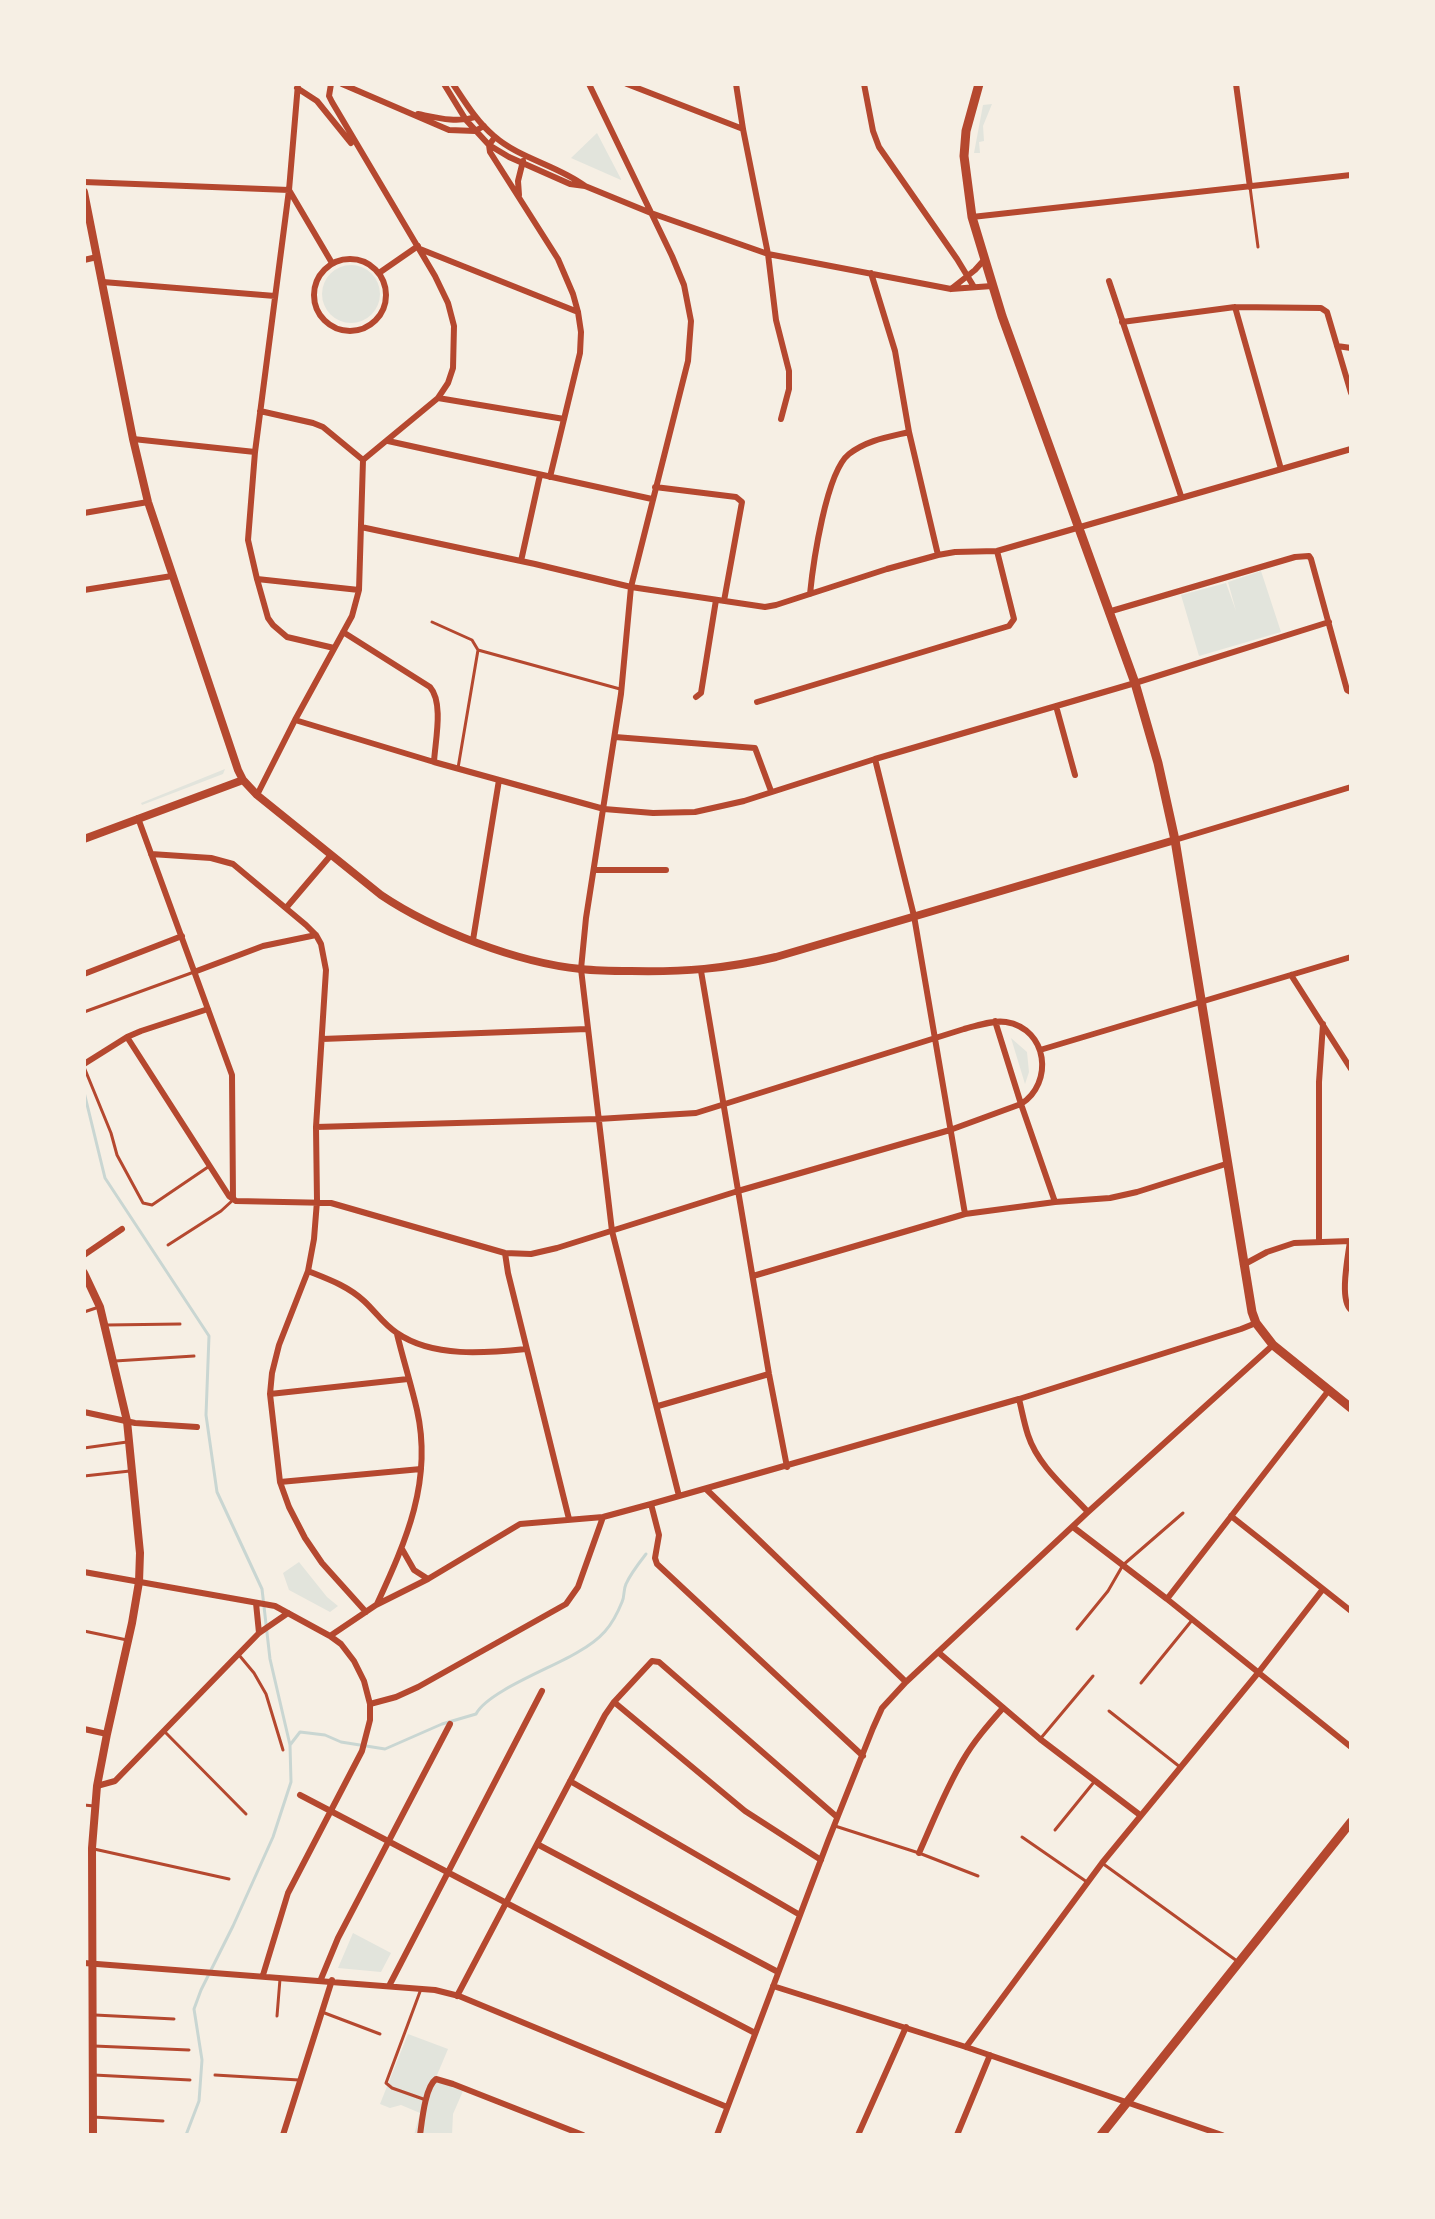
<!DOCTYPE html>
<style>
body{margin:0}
#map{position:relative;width:1435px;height:2219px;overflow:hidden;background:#f6efe4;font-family:"DejaVu Sans",sans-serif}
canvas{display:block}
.frame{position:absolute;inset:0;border:86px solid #f6efe4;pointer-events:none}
</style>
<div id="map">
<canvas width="1435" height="2219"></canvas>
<div class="frame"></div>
</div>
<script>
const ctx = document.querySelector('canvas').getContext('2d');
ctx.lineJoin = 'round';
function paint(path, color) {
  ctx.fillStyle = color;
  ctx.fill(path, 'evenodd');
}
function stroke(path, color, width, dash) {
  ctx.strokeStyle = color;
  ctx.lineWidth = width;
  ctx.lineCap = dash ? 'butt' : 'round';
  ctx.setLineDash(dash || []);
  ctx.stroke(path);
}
const green = new Path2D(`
 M992,104L983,126L984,141L979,142L980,153H974L983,105Z
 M597,133L621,179V180L571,158Z
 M322 294a29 29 0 1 1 58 0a29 29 0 1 1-58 0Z
 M1261,571L1281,632L1199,656L1181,595L1226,583L1236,611L1228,582Z
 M225,769L223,774L142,805L141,803Z
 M1011,1038L1027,1052L1029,1072L1025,1084Z
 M299,1562L327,1597L338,1606L330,1612L289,1590L283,1573Z
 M353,1933L391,1953L381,1972L338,1968Z
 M408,2034L448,2049L435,2080L463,2091L453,2114L452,2135H414L420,2113L401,2105L390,2108L380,2104Z`);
const stream = new Path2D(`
 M84,1092L105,1178L209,1336L206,1415L217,1492L262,1589L270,1659L290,1745L291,1782L273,1837L233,1926L201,1990L194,2009L202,2060L199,2101L186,2135
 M290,1745L300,1732L325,1735L341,1742L385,1749L442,1724L476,1714C488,1691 554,1667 578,1652C601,1639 612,1627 622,1602C625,1596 623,1590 626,1584C631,1573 639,1563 646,1554`);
const service = new Path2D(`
 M1250,187L1258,247
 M432,622L472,640L478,650
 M458,768L478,650L620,689
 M84,1012L194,972
 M84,1067L111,1133L117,1155L143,1203L152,1205L208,1167
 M168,1245L221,1211L233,1200
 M84,1312L99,1307
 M107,1325L180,1324
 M115,1361L194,1356
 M84,1448L127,1442
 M84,1476L130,1471
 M1077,1629L1108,1591L1123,1565L1183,1513
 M84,1631L127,1640
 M239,1655L254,1673L266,1694L283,1750
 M1141,1683L1193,1619
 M1109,1711L1180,1767
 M165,1732L246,1814
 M1041,1738L1093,1676
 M84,1805L94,1806
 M835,1826L919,1853L978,1876
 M1055,1830L1094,1782
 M1022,1837L1087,1882
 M94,1849L229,1879
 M1102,1863L1237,1961
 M421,1989L386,2083L392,2088L426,2100
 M322,2012L380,2034
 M95,2015L174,2019
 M277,2016L280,1979
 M94,2046L189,2050
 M94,2075L190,2080
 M215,2075L299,2080
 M93,2117L163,2121`);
const minor = new Path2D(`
 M298,84L289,190L255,452L248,540L257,579L268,618L273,625L287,637L334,648
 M342,84L449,130L475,131L484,126
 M444,84L466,120L489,145L509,157L570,184L585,186L651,213L768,254L951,289L992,286
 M453,84C465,102 477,122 494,136C520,159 557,165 585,186
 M589,84L672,256L684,285L691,321L688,361L631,587L621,694L586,918L581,969L612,1231L679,1496
 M627,84L743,129
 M736,84L743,129L768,254L776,320L789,371V389L781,419
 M864,84L873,131L879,147L957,259L974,287
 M1236,84L1250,187
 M297,88L317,101L351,143
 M418,114C438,118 456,123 476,117
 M495,137L489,145L490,152L558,259L573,294L578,312L581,332L580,353L550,477
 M84,182L289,190L332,263
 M519,195L518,181L523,161
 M972,217L1351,175
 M420,249L578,312
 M314 295a36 36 0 1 1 72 0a36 36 0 1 1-72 0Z
 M84,260L97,257
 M379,273L418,246
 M871,273L895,351L909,432L938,555
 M1109,281L1181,496
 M103,282L275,296
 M951,289L975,270L984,260
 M1235,307L1281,469
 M1122,322L1235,307L1321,308L1327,312L1351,393
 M1337,346L1351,348
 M438,398L564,419
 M260,411L313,423L323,427L363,460
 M133,439L255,452
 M388,441L652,499
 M655,487L736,497L742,502L724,601
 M84,513L148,502
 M361,527L535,564L631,587L765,607L776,605L887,569L938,555L955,552L997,551L1351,449
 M521,561L540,475
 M257,579L359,590
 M84,590L172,576
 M810,594C813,564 826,472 849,454C867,440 888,437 909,432
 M1108,612L1295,557L1309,556L1311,559L1347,690L1351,692
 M343,632L430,687C444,703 435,742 434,762
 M696,697L701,693L716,600
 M757,702L1009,626L1014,619L997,551
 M1056,706L1075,775
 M295,720L434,762L604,809L653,813L695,812L744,801L875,759L1135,683L1329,622
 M615,737L755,748L771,791
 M875,759L914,916L965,1214
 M257,795L295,720L352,616L359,590L363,460L438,398L448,383L453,368L454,326L448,303L435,276L332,102L329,96L331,84
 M138,818L232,1075L233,1199
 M1175,840L1351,787
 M151,854L211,858L233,864L306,925L316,935L321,944L326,970L316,1127L317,1201L314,1239L308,1271L279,1345L272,1373L270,1394L280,1482L289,1507L305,1538L322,1563L366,1612
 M594,870H666
 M286,908L331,855
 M473,940L499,780
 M701,971L769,1374L787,1467
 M194,972L263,946L316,935
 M84,974L182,936
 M1291,975L1351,1069
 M995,1021L1021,1104L1055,1202
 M127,1037L229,1196L236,1201L331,1203L505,1253L531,1254L557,1248L738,1191L950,1130L1021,1104C1054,1083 1048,1029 1006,1022C992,1020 977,1026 964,1029L696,1113L598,1119L316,1127
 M322,1039L587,1029
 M1040,1050L1351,957
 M84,1064L127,1037L141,1031L208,1009
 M1350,1241C1348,1257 1339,1300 1351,1310
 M1319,1242V1082L1323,1024
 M505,1253L508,1273L569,1519
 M84,1255L122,1229
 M1243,1265L1267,1252L1294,1243L1351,1241
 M308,1271C328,1279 348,1286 364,1301C375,1311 384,1325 397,1333C433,1358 486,1353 526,1349
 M753,1276L965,1214L1055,1202L1110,1198L1137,1192L1229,1163
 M270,1394L408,1379
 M1019,1399C1022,1411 1024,1423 1028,1435C1038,1466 1067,1489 1088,1512
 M658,1406L769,1374
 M84,1412L135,1423L197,1427
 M280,1482L421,1469
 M706,1489L906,1682
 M651,1504L659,1535L655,1558L657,1564L863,1756
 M1231,1516L1351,1611
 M1073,1527L1167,1599L1351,1747
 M402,1549L414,1570L428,1579
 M84,1572L275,1606L330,1636L341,1644L354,1661L364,1681L370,1704V1720L362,1751L288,1893L263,1975
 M1167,1599L1329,1390
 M256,1603L259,1633
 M377,1604C406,1541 433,1481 417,1410C411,1384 403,1359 397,1334
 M330,1636L376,1605L428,1579L520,1524L603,1517L651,1504L1019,1399L1241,1329L1256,1323
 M938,1652L1040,1739L1140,1815
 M614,1702L745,1811L821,1860
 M370,1704L396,1697L418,1687L566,1604L578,1587L603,1517
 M84,1729L107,1734
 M570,1781L800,1915
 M97,1786L115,1781L259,1633L288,1613
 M300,1795L755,2033
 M537,1844L778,1972
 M919,1853C933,1822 945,1790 963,1760C974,1741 988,1725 1003,1708
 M84,1963L435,1990L459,1996L727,2107
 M321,1979L338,1938L450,1724
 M389,1986L542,1691
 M773,1986L966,2047L1222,2135
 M457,1996L605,1715L614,1702L652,1661L659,1662L837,1817
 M966,2047L1102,1863L1258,1673L1323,1589
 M283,2135L332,1980
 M420,2135C422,2121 425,2087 436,2079L453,2084L583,2135
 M717,2135L828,1841L873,1728L882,1708L906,1682L1088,1512L1273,1345
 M858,2135L906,2027
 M957,2135L990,2055`);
const tertiary = new Path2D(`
 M84,192L133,439L148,502L238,770L243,780L257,795L381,895C433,930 518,963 581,969C598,971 615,971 631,971C684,972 725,969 776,957L1175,840
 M84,839L243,780
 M84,1273L100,1307L127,1421L140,1553L139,1582L132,1623L107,1734L97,1786L92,1848L93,2135`);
const secondary = new Path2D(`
 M979,84L966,131L964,156L972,217L1002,316L1135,683L1158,763L1175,840L1252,1312L1256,1323L1273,1345L1351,1408
 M1101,2135L1351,1822`);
paint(green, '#e2e4dc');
stroke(stream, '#c9d6d2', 3);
stroke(service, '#b5482f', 3);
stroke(minor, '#b5482f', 6);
stroke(tertiary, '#b5482f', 8);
stroke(secondary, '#b5482f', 9);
</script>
